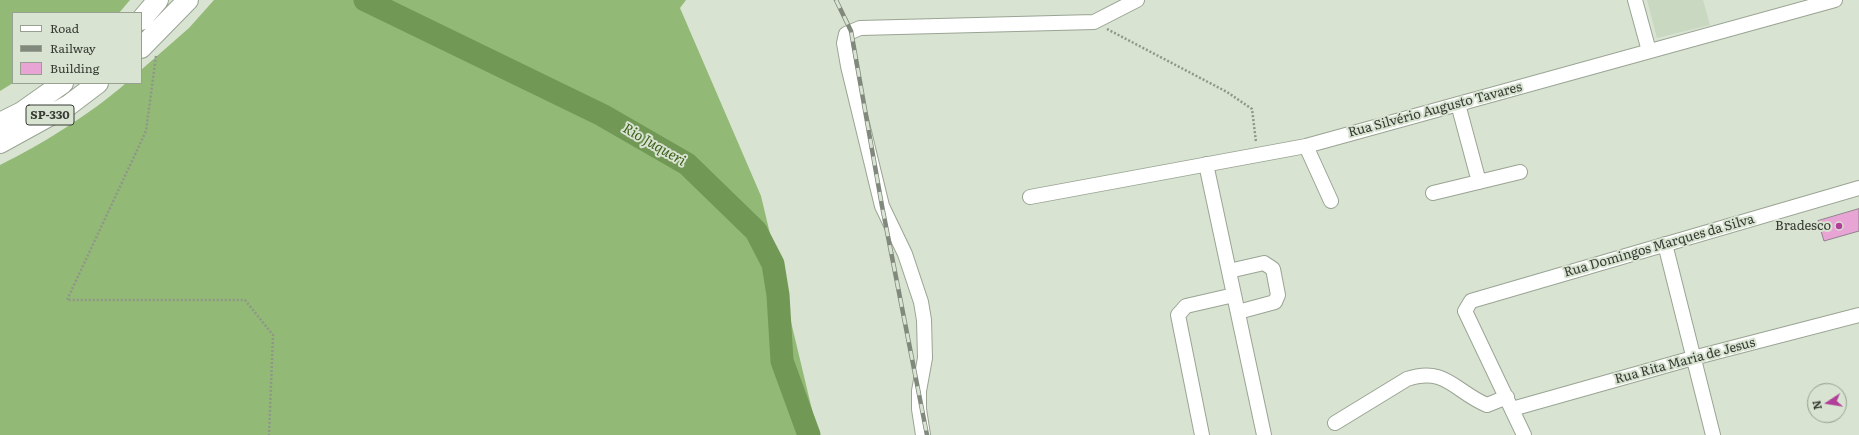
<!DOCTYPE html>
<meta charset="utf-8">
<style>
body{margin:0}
#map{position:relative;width:1859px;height:435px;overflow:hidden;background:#d8e3d1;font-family:Literata,serif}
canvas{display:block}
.legend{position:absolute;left:12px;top:12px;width:130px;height:72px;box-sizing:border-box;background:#d8e3d1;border:1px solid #98a092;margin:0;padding:5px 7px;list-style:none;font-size:12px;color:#373b34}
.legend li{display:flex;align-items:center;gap:8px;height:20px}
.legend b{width:20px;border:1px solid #98a092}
.north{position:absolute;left:1807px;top:383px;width:40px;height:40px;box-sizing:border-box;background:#d8e3d1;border:1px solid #98a092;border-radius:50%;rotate:258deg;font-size:11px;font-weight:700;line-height:16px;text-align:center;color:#373b34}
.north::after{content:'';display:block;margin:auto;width:14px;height:18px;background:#b13f99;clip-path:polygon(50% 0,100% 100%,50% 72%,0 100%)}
</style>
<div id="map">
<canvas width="1859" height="435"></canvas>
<ul class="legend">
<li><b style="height:5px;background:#fff"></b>Road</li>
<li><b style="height:5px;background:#81897d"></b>Railway</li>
<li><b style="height:11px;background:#e9a4d6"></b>Building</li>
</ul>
<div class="north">N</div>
</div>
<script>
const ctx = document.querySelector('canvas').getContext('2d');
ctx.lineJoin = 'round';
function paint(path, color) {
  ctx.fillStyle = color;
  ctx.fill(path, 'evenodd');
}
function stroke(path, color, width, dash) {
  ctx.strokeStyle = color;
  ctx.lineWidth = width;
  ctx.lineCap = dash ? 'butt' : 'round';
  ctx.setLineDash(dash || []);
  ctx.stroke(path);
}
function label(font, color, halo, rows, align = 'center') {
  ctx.font = font + ' Literata,serif';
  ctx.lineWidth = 4;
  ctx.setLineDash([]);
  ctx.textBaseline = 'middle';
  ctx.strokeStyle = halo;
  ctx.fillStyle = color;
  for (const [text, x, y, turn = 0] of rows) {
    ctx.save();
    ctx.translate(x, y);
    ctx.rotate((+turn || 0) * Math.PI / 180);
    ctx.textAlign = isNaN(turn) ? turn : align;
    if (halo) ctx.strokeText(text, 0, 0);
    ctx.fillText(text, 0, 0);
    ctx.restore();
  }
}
const built = new Path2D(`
 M1647,0H1703L1710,25L1657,38Z`);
const forest = new Path2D(`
 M0,0H130L119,13H13V83L0,91Z
 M214,0H686L680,8L761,196L818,435H0V165C41,145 92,113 126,83H141V70L189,28Z`);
const river = new Path2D(`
 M365,0L602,115L687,164L756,231L773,264L778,295L782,361L809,435`);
const building = new Path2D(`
 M1859,209V231L1824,241L1818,221Z`);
const path = new Path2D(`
 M1107,29L1227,92L1252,109L1256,142
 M156,56L146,131L67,300H245L273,335L269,435`);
const minor = new Path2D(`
 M1635,0L1649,51
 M1458,104L1479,182
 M1306,146L1331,201
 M1206,164L1264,435
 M1433,193L1520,172
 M1030,197L1306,146L1835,0
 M1665,244L1713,435
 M1229,271L1264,263L1273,269L1278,295L1275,302L1238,312
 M1512,409L1693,358L1859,315
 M1335,423L1407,379C1446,366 1455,392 1487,405L1507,397
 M923,435L919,409V391L925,358L924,320L921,302L905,254L882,206L848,66L844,43L846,34L860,28L1094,22L1137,0
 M1202,435L1178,315L1186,306L1234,295
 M1524,435L1465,311L1471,301L1859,188`);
const highway = new Path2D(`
 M141,20L158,0
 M141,48L188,0
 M0,123L22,112L63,83
 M0,143L69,105L98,83`);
const rail = new Path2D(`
 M836,0L851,31L882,206L927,435`);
const markers = [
 [1839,226,4,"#b13f99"]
];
const shields = [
 [50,115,48]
];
const shieldNames = [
 ["SP-330",50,115]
];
const streetNames = [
 ["Rua Silvério Augusto Tavares",1435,110,-15],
 ["Rua Domingos Marques da Silva",1659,246,-16],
 ["Rua Rita Maria de Jesus",1685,361,-15]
];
const poiNames = [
 ["Bradesco",1831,226]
];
const waterNames = [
 ["Rio Juqueri",654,145,30]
];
paint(built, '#c9d8c0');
paint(forest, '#92b975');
stroke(river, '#729855', 23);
paint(building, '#e9a4d6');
stroke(building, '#91818c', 1);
stroke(minor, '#9aa494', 16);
stroke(highway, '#9aa494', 22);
stroke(path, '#8f978a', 2.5, [2, 2]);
stroke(minor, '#fff', 14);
stroke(highway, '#fff', 20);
stroke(rail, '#81897d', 4.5);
stroke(rail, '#d8e3d1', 3, [9]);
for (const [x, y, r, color] of markers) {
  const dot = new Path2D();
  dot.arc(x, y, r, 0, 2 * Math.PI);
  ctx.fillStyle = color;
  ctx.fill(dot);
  stroke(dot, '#d8e3d1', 1.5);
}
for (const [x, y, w] of shields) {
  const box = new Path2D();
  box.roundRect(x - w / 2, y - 10, w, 20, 3);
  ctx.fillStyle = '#d8e3d1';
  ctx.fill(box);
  stroke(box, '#373b34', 1);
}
label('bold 12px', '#373b34', null, shieldNames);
label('13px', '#373b34', '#d8e3d1', streetNames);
label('13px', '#373b34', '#d8e3d1', poiNames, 'right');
label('italic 14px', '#3c601a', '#d8e3d1', waterNames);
</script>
